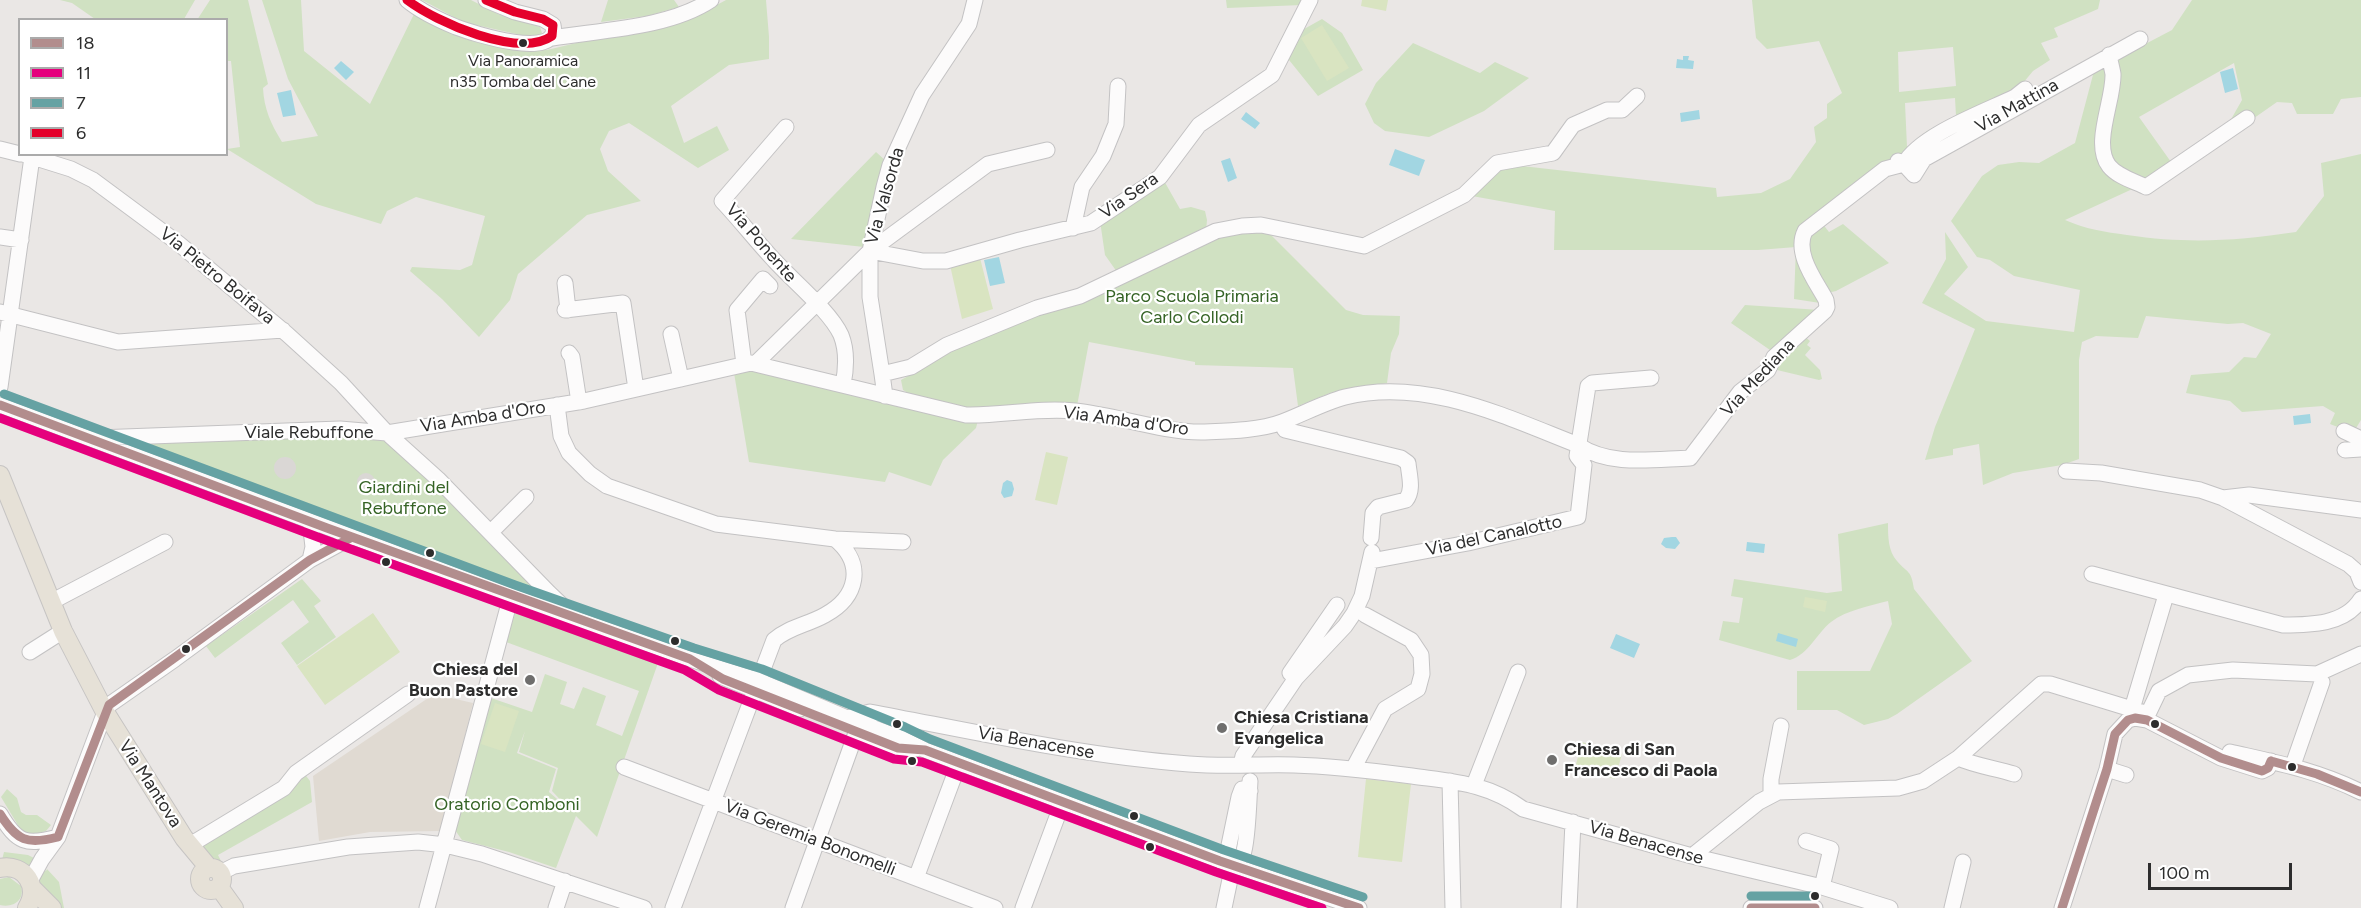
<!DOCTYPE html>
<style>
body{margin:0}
#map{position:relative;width:2361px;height:908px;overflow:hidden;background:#eae7e5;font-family:Figtree,sans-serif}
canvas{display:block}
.legend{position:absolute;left:18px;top:18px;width:210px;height:138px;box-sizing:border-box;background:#fff;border:2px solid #ababab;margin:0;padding:8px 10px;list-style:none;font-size:18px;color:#2d2d2d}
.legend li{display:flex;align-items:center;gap:12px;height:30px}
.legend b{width:30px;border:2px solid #ababab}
.scale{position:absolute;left:2148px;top:863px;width:144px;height:27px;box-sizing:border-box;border:3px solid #2d2d2d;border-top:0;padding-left:8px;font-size:18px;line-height:21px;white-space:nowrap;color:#2d2d2d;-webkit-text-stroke:4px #fff;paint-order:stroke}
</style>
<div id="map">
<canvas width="2361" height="908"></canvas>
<ul class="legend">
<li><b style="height:8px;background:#b28d8d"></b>18</li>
<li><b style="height:8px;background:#e5007d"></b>11</li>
<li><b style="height:8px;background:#65a2a3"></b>7</li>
<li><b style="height:8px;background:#e4002b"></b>6</li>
</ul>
<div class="scale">100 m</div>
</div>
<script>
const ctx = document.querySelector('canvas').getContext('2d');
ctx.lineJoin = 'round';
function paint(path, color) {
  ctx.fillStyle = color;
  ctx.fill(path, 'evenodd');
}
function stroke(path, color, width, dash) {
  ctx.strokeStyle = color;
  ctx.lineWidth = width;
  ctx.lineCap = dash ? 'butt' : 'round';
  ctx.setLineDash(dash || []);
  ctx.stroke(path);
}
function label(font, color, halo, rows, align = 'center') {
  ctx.font = font + ' Figtree,sans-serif';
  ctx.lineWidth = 4.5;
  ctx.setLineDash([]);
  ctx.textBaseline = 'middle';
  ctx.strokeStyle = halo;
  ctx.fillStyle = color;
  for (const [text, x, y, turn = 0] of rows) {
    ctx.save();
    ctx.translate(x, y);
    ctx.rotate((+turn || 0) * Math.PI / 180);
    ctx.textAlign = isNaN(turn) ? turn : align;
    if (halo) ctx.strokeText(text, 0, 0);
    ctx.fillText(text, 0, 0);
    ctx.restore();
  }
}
const education = new Path2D(`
 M434,694L473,703L442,831L370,832L319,841L313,776Z`);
const green = new Path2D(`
 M60,0H195L184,19H95L72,3Z
 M210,0H248L268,84L263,88C264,109 271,124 282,142L318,136L288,79L262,0H301L304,51L370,104L414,14C458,41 496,51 547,50L702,13L726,0H766L769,37V59L729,65L671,106L684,143L717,126L729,150L698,168L629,123L609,131L600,149L608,171L641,201L587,215L518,274L510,300L479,337L442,299L410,271L412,267L460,270L472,265L485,216L416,197L387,211L381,224L316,204L227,149L240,147L231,61H227L226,20H197Z
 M422,0H471L498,14L540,27L542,33L539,37L534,38L463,22Z
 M608,0H674L679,7L647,16L601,22Z
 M1226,0H1306L1302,5L1227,8Z
 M1752,0H2100L2098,9L2054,28L2058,37L2041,43L2050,60L2033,71L2014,94L1906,156L1900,154L1888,170L1797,232L1820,303L1794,299L1796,247L1758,250H1554L1555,211L1472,196L1501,169L1522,166L1716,188L1717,197L1761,193L1790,179L1816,142L1814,127L1827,118V104L1842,93L1819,41L1767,49L1756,38ZM1953,47L1956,86L1899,92L1898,52ZM1955,98L1956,116L1927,131L1907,147L1905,103Z
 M2192,0H2361V97L2341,99L2333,114H2297L2292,103L2277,102L2217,144L2242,100L2234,63L2139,117L2176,169L2065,220C2085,229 2105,232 2127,235C2188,244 2235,241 2296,232L2324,196L2321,163L2361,154V420L2353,433L2330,424L2335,413L2323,406L2242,412L2230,401L2186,393L2191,375L2229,372L2244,357L2256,358L2271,334L2243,323L2228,324L2146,316L2138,338L2096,336L2082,342L2079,360V459L2062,465L2013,473L1983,485L1979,444L1953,449V455L1925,460L1935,427L1975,329L1922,303L1946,259L1945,232L1968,267L1944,294L1986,321L2074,332L2080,290L2014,276L1990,260L1977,257L1951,221L1982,176L1998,165L2019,162L2039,163L2075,143L2094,71L2172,30Z
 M1322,19L1342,33L1363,70L1318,96L1285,55L1297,33Z
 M1413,43L1480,73L1495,62L1529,78L1484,111L1429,137L1385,131L1374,123L1365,104L1376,83Z
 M876,152L886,161L864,247L791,239Z
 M1163,179L1180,209L1191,207L1205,211L1207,220L1206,231L1117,272L1105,255L1100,221Z
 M1822,223L1829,232L1843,224L1889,263L1836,291L1827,293L1807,256V234Z
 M1263,227L1346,310L1363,315L1400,316L1399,334L1391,353L1387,383L1330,393L1298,406L1293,368L1195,365V362L1089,342L1077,406L979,410L908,393L903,390L901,380L958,348L1223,232Z
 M1745,305L1820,310L1819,312L1770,350L1731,323Z
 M1804,336L1810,341L1807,345L1811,348L1805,355L1820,370L1822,379L1819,380L1777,370L1774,366Z
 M753,371L978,420L976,428L943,460L931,486L889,472L885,482L749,462L734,373Z
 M334,432L385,437L424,471L544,596L122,440Z
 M1888,523C1888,536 1888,551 1897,561C1908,574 1911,569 1914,589L1972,661L1897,714L1888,719L1864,725L1837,710H1797V671H1870L1892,624L1888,601C1869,606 1847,610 1831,622C1816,634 1809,654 1790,660L1719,640L1723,621L1739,623L1743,598L1731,596L1734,579L1827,593L1842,591L1838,534Z
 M302,579L321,601L314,606L336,637L297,665L281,643L309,622L293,600L215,658L206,646Z
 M516,611L658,663L597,837L576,816L556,868L509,852L462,840L455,830L491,698L532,712L545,674L567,682L560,704L574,709L583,687L606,696L596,725L622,736L639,691L506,642ZM525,731L519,752L558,768L552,791L571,811L549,792L556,769L517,753Z
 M303,772L310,781L312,802L218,855L221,861L214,863L199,846Z
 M7,789L17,798L21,812L26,815H37L51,825L46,831L25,837L1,797Z
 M4,852L28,855L36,859L28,869L2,860Z
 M41,868L46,871L47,869L59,882L64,908H59C43,894 35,890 41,868Z
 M9,877L21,886C25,900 14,908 0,905V879Z`);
const pitch = new Path2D(`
 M1362,0H1388L1386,11L1361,6Z
 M1322,25L1349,68L1327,81L1301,38Z
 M980,258L993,309L962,319L950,265Z
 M1046,452L1068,457L1057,505L1035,500Z
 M1805,597L1827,601L1825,612L1803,607Z
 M373,613L400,652L325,705L297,666Z
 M495,703L519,711L505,752L481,744Z
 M1582,742L1622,754L1615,779L1575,768Z
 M1366,779L1411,784L1402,862L1358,857Z`);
const plaza = new Path2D(`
 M274 468a11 11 0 1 1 22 0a11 11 0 1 1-22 0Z
 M357 482a9 9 0 1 1 18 0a9 9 0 1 1-18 0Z`);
const water = new Path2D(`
 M1683,56H1689L1688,60L1694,61L1693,69L1676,68L1677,59L1683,60Z
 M341,61L354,72L346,80L334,68Z
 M2233,68L2238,89L2225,93L2220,72Z
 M291,90L296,115L283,117L277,93Z
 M1699,110L1700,119L1681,122L1680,113Z
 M1246,112L1260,123L1255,129L1241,119Z
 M1395,149L1425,160L1419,176L1389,165Z
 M1230,158L1237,178L1228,182L1221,161Z
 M999,257L1005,283L990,286L984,260Z
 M2310,414L2311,423L2294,425L2293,416Z
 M1007,480L1012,482L1014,489L1012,496L1004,498L1001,493L1003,483Z
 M1672,537H1676L1680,543L1675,549L1666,548L1661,544L1664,538Z
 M1747,542L1765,544L1764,553L1746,551Z
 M1778,633L1798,639L1796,647L1776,641Z
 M1616,634L1640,644L1634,658L1610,648Z`);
const minor = new Path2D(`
 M407,0C420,11 439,20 456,27C472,33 561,62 553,25L543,19L515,12L486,0
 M552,38C601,30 669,28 711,0
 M2109,55C2110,61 2112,68 2113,74C2114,100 2092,144 2109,166C2118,177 2134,181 2146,187L2247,118
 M786,127L722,201C740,220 756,241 774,260C792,280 830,311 841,335C847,350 846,370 843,385
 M0,149L20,154
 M23,154L71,169L93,180L178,243L287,334L341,383L387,433L584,401L751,363L966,415C1002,416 1039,407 1075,411C1115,415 1162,432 1201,432C1226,431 1258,431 1282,422C1303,414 1323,403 1345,397C1425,377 1506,417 1578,445C1610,467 1654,459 1690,458L1740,392L1768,370L1774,357L1825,311L1827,307L1826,300C1815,280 1794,253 1805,231L1885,169L1904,164C1920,135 1984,112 2015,97L2025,89
 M1898,161L1904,164L1914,175L1924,159L2140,39
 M1073,228L1082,187L1103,156L1116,124L1118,86
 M0,237L21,240
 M870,251L923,261H946L1020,240L1091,223L1160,177L1199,125L1272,75L1310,0
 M565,283L568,310
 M565,310L623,303L636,389
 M0,312L118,342L283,330
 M671,334L681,379
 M569,353L572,357L579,402
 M756,363L870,251L988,164L1047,150
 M744,364L737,310L763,279L770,286
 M882,374L870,297V251L884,187L890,165L922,95L969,24L975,0
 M0,387L32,157
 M885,396L882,374L911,367L947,345L1037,308L1080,296L1216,231L1242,226L1261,225L1364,246L1464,195L1497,163L1553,153L1573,125L1607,110H1622L1637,96
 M0,405L511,596L690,659L757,680L847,718L901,738L925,750L1220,861L1359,908
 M557,405L561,436L569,453L590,474L607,486L716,524L835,539L903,542
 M1281,423L1285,430L1401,458L1408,463C1409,475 1414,490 1406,500L1378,507L1373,513L1371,538
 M2344,431L2361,439
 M97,438L340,429L387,433L438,479L549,593L571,614
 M2345,450L2361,449
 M2066,471L2101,473L2200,490L2223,498L2348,564L2357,572L2361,582
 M2223,498L2249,495L2361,510
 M310,521L313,547L310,560
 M491,532L526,497
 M1371,561L1468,543L1578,517L1584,465L1577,456L1588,386L1592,383L1651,378
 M2092,574L2283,625C2310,625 2345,625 2361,599
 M51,602L165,542
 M30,652L63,631
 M1290,673L1337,605
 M720,676L800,709
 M2132,709L2166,595
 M847,718L870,712C976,732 1082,756 1189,764C1224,767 1259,764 1294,765C1333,766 1373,771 1412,776C1455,782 1487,783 1523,809L1692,856L1822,887L1890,908
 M861,734L898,748L916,749
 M2230,752C2278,763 2316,770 2361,792
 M1958,758C1976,766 1995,768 2014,774
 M1241,765L1243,756L1296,678L1345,626L1354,613L1362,596L1372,552
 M2293,765L2322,682
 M624,767L995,908
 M1353,769L1385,709L1418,689L1422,674L1421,655L1411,640L1365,615
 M2107,769L2126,775
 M1450,781L1453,908
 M1474,785L1518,672
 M1250,791L1242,789L1239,797L1228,850L1233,865C1236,862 1241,858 1243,854C1248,842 1249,796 1250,781
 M1771,795V779L1781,726
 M0,814C17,843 26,846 58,837
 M1806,841L1831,849L1822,887
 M190,845L284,788L296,773L408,694
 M1692,856L1759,802L1778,792L1898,788L1923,781L1958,758L2041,684H2050L2148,714L2159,691L2188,675L2233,670L2317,674L2361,654
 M220,873L234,866L348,847L418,842L445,845L482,854L644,908
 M916,878L959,763
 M30,881L42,859L58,837L105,712L109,705L175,659L310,560L352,537
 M427,908L511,596
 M556,908L565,881
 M673,908L774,640C789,627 807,625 825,615C858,597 865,564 835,539
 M793,908L856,733
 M1023,908L1063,801
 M1224,908L1233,865
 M1569,908L1573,822
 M1751,908H1815
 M1952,908L1963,862
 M2062,908L2107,769L2115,734L2128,720L2135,718L2147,720L2221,758L2262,771L2268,768L2271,761`);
const major = new Path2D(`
 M0,475L63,631L105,712L184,838L209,868
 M0,868C25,863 40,887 27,908
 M200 879a11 11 0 1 1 22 0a11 11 0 1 1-22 0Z
 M219,887L234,908
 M32,888L52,908`);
const bus1 = new Path2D(`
 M0,405L327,528L690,659L723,679L898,748L925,750L1220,861L1359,908
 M2271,761L2317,774L2361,792
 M0,814C17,841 27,845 58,837
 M58,837L109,705L310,560L352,537
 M1751,908H1815
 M2062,908L2107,769L2115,734L2128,720L2135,718L2147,720L2221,758L2262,771L2268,768L2271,761`);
const bus2 = new Path2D(`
 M0,418L323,539L685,670L719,690L894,759L922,762L1216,872L1322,908`);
const bus3 = new Path2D(`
 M4,394L515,585L694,648L762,669L905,727L930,739L1224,850L1363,897
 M1751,896H1815`);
const bus4 = new Path2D(`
 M407,0C436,22 519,59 552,36L553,25L543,19L515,12L486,0`);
const markers = [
 [523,43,5,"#2d2d2d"],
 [430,553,5,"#2d2d2d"],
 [386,562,5,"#2d2d2d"],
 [675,641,5,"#2d2d2d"],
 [186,649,5,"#2d2d2d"],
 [530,680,6,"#6f6e6d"],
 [897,724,5,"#2d2d2d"],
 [2155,724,5,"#2d2d2d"],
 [1222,728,6,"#6f6e6d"],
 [1552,760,6,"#6f6e6d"],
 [912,761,5,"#2d2d2d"],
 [2292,767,5,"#2d2d2d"],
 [1134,816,5,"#2d2d2d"],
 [1150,847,5,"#2d2d2d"],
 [1815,896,5,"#2d2d2d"]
];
const busNames = [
 ["Via Panoramica",523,61],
 ["n35 Tomba del Cane",523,82]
];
const streetNames = [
 ["Via Mattina",2017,106,-29],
 ["Via Valsorda",885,196,-74],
 ["Via Sera",1129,196,-35],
 ["Via Ponente",761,243,49],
 ["Via Pietro Boifava",217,276,39],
 ["Via Mediana",1758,378,-47],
 ["Via Amba d'Oro",483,417,-9],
 ["Via Amba d'Oro",1126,421,8],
 ["Viale Rebuffone",309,433],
 ["Via del Canalotto",1494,536,-12],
 ["Via Benacense",1036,743,10],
 ["Via Mantova",150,784,57],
 ["Via Geremia Bonomelli",810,838,21],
 ["Via Benacense",1646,843,16]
];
const parkNames = [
 ["Parco Scuola Primaria",1192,297],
 ["Carlo Collodi",1192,318],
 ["Giardini del",404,488],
 ["Rebuffone",404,509],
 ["Oratorio Comboni",507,805]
];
const poiNames = [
 ["Chiesa del",518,670,"right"],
 ["Buon Pastore",518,691,"right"],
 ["Chiesa Cristiana",1234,718],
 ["Evangelica",1234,739],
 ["Chiesa di San",1564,750],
 ["Francesco di Paola",1564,771]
];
paint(education, '#e0dad2');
paint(green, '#d0e1c2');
paint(pitch, '#d9e4c1');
paint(plaza, '#dad7d5');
paint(water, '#a2d6e2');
stroke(minor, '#c3c2c3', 17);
stroke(major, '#c6c4c3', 20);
stroke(minor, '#fcfbfb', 15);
stroke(major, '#e6e1d7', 18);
stroke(bus1, '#b28d8d', 9);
stroke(bus2, '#e5007d', 9);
stroke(bus3, '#65a2a3', 9);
stroke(bus4, '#e4002b', 9);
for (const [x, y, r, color] of markers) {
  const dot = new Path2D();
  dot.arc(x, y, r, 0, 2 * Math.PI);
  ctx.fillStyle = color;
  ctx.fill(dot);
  stroke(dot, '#fff', 2);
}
label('16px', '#2d2d2d', '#fff', busNames);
label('18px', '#2d2d2d', '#fff', streetNames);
label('18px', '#356325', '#fff', parkNames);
label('bold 18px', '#2d2d2d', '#fff', poiNames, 'left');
</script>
